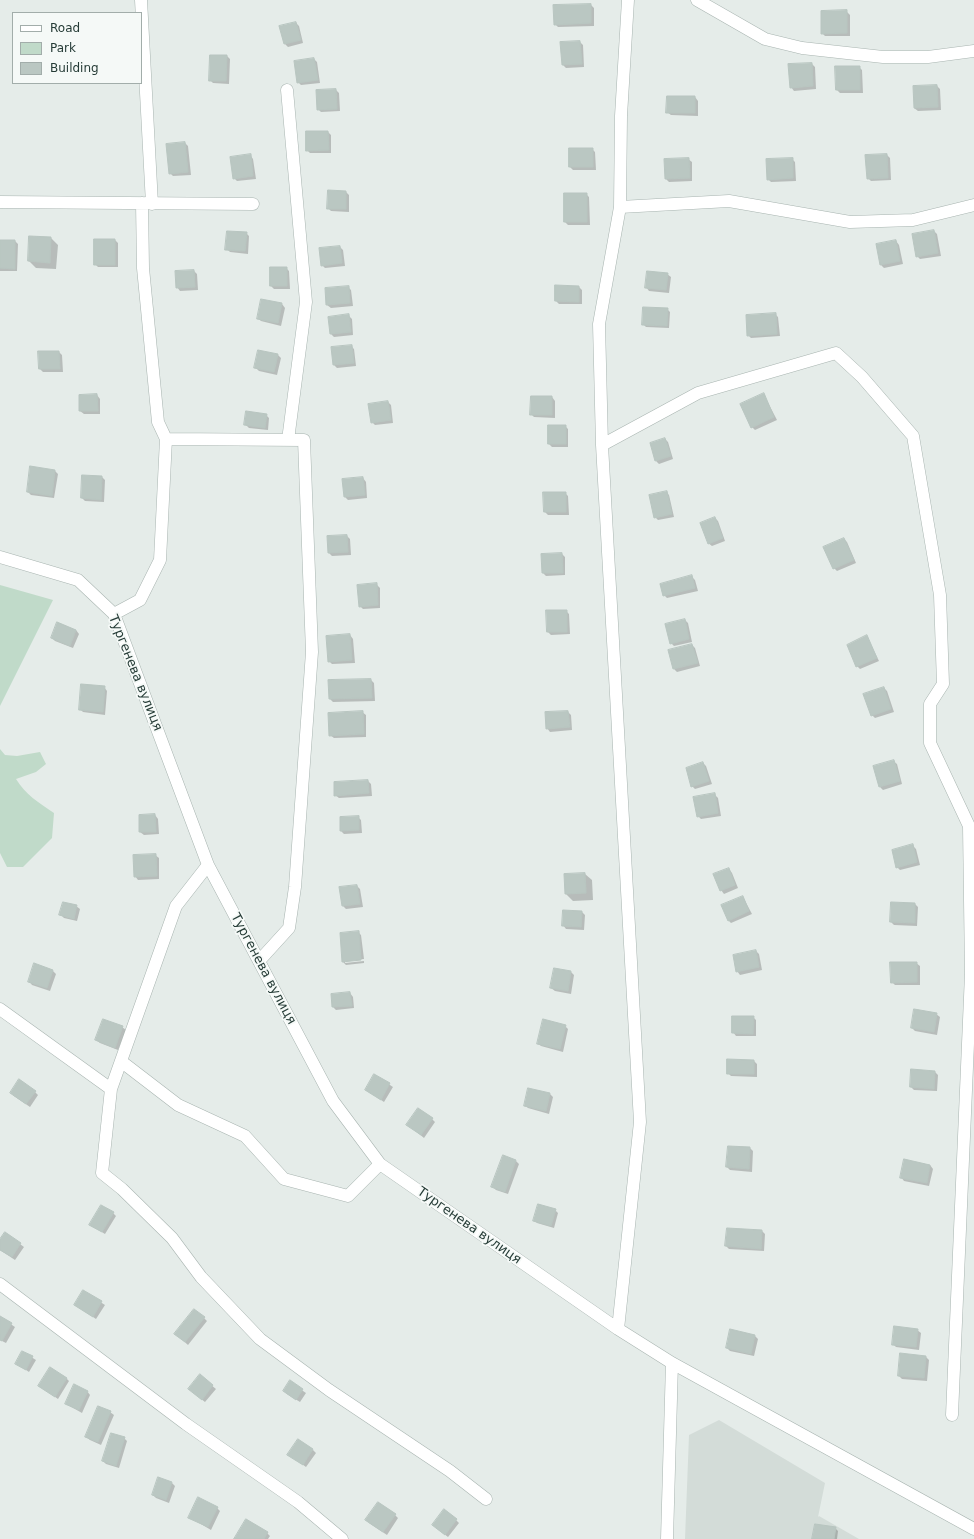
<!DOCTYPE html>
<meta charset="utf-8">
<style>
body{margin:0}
#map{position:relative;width:974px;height:1539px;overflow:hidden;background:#e5ece9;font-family:"DejaVu Sans",sans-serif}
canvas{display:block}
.legend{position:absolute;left:12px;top:12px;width:130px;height:72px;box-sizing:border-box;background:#f5f9f7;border:1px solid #a2adaa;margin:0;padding:5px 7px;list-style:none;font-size:12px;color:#263c37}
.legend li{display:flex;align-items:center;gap:8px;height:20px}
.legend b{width:20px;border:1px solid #a2adaa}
</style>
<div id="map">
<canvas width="974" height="1539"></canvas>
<ul class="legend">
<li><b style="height:5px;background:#fff"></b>Road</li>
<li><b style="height:11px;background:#c0dac9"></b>Park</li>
<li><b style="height:11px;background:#bac7c2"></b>Building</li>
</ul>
</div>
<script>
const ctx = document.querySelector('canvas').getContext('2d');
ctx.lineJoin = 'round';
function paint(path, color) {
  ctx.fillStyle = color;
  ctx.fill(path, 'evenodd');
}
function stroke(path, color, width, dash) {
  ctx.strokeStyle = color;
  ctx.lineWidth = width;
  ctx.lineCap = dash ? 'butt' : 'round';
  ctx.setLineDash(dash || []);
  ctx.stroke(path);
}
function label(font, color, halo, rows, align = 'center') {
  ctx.font = font + ' "DejaVu Sans",sans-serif';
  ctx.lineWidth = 3.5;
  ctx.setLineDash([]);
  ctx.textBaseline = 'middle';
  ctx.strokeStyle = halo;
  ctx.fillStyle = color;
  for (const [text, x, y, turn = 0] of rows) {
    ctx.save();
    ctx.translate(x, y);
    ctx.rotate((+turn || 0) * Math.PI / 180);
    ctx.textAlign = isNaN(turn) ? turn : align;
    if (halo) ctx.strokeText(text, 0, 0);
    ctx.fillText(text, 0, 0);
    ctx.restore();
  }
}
const built = new Path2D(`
 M719,1420L825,1483L818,1517L819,1516L859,1539H685L689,1435Z`);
const green = new Path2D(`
 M0,585L53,600L0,706Z
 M0,749L5,755L17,756L40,752L46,764L36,772L16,779C25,794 39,803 54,813L52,838L23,867H7L0,853Z`);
const shadow = new Path2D(`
 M591,5L594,8V26L558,27L555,24Z
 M846,11L850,15V36H825L822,33Z
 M296,23L299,26L303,43L288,47L285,44Z
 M580,42L583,45L584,67L566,68L563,65L561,43Z
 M227,56L230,59L229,84L213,83L210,80Z
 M314,59L317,62L320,83L301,85L298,82Z
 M812,64L815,67L816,89L794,91L791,87Z
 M859,67L862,70L863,93H840L837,90Z
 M937,86L940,89L941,110L918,111L914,108Z
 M336,90L339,93L340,111L321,112L318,109Z
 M695,97L698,101V116L671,115L667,112Z
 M328,132L331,135V153H310L307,150Z
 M185,143L188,146L191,175L173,176L170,173L167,145Z
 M570,149H592L595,152L596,170H573L570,167Z
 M250,155L253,159L256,179L237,181L234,178Z
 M887,155L890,158L891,180L871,181L868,178Z
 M688,159L692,162V181L669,182L666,179Z
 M792,159L795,162L796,181L771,182L768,179Z
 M346,192L349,195V212L331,211L328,208Z
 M586,194L589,197L590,225H568L565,222Z
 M934,231L937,234L941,256L920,259L917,256Z
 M246,233L249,236L248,254L230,252L227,249Z
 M30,237L51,238L58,245L56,269L36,268L29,261Z
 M115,240L118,243V267H98L95,264Z
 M0,241H15L18,244L17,271H0Z
 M896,241L899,245L903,264L884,268L881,265L877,245Z
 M340,247L343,250L345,266L325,268L322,265Z
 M286,268L289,271L290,289H274L271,286Z
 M194,271L197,274L198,290L180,291L177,287Z
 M667,274L671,277L669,293L649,291L646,287Z
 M348,287L351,290L353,306L331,308L327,305Z
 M579,287L582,290V304H559L556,301Z
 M262,300L282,304L285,308L281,326L261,321L258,318Z
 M667,309L670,312L669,328L646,327L643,324Z
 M775,314L778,317L780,336L751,338L748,335Z
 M349,316L352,319L353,335L334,337L331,334Z
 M351,346L354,349L356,366L337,368L334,365L332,348Z
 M259,351L278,355L281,358L277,375L259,371L256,368Z
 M59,352L62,355L63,372H43L40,369Z
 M97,395L100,399V414H84L80,411Z
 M764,395L777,420L755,430L752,427Z
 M532,397H552L555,401V418L534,417L531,414Z
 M388,402L391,405L393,423L375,425L372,422Z
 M266,415L269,418L268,430L249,428L246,425Z
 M565,426L568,429V447H552L549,444Z
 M665,439L668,442L673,459L659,464L656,461Z
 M31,467L55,471L58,474L54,498L31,495L28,492Z
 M102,477L105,480L104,502L85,501L82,498Z
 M363,478L366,482L367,498L348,500L345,497Z
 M666,492L669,495L674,517L658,520L655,517Z
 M565,493L568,496L569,515H548L545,512Z
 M715,518L718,521L725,541L712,546L708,543Z
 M347,536L350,539L351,555L332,556L329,553Z
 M844,539L847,542L856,563L837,571L834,568Z
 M562,554L565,557V575L546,576L543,573Z
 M692,577L695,580L698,591L667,598L664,595Z
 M376,584L380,588V608L363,609L360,606Z
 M566,611L569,614L570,634L551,635L548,632Z
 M685,620L688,623L692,642L674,646L671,643Z
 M58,623L76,630L79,634L73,648L55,641L52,638Z
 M350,635L353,639L355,663L332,664L329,661Z
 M867,637L879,661L860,669L857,666Z
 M692,645L695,648L700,666L677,672L674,669L669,651Z
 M371,680L374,683L375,701L333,702L330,699Z
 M104,687L107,691L105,715L83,712L80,709Z
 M884,688L887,691L894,712L875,718L872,715Z
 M362,712L366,715V737L334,738L330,735Z
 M568,712L571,715L572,730L550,732L547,728Z
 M893,761L897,764L902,784L883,790L880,787L875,767Z
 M703,763L706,766L712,784L695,789L692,786Z
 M368,781L371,784L372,796L339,798L335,795Z
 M714,794L718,798L721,816L701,819L698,816Z
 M155,815L158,819L159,834L144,835L140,832V816Z
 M358,817L361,820L362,833L344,834L341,831Z
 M913,846L916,849L920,865L900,870L897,867Z
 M155,855L159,858V879L138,880L135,876Z
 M729,869L732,873L738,888L724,894L721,890Z
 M585,874L592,880L593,900L573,901L566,894L565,875Z
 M357,886L360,889L363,907L346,909L343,906Z
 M743,897L752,914L731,923L728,920Z
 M915,904L918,907L917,926L894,925L891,922Z
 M76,906L80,909L77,921L64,918L61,915Z
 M564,911L582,912L585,915L584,930L566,929L563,925Z
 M358,932L361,935L364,959L345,961V963L364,961V963L346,965L343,962Z
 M756,951L759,954L762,970L740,975L737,971Z
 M916,963L920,966V985H895L892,982Z
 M35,964L53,971L56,974L50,991L32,985L29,981Z
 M555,969L571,972L574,975L571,994L555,991L551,988Z
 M350,993L353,997L354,1008L336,1010L333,1007L332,995Z
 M936,1014L940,1017L937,1035L915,1031L912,1028Z
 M753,1017L756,1020V1036H736L733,1032Z
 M565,1026L568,1029L563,1052L541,1046L538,1043Z
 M122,1027L126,1030L118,1050L100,1043L96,1040Z
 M754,1061L757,1064V1077L731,1076L728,1073Z
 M912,1070L935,1072L938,1075L937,1091L914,1090L911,1087Z
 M375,1075L393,1087L384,1102L366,1090Z
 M35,1092L38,1095L30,1107L14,1096Z
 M550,1094L553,1097L549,1114L528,1108L525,1105Z
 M432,1119L435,1122L424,1138L408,1125Z
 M750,1148L753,1151L752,1172L730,1170L727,1167Z
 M503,1156L516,1161L519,1164L508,1194L496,1190L493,1187Z
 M905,1160L930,1165L933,1169L929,1186L904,1181L901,1177Z
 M555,1210L558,1213L554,1228L537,1223L534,1220Z
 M113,1213L116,1216L105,1234L90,1225Z
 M762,1231L765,1234L764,1251L729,1249L726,1246Z
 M5,1233L24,1247L15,1260L0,1250V1241Z
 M83,1291L105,1305L96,1319L75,1305Z
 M0,1317L15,1327L6,1343L0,1340Z
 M204,1318L207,1321L188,1345L179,1337Z
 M917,1330L921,1333L919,1350L896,1347L893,1344Z
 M755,1336L758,1339L754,1356L730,1351L727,1348Z
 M23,1352L36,1360L29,1372L17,1364Z
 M901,1354L926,1357L929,1360L927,1381L902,1379L899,1376Z
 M200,1376L216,1389L205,1402L192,1392Z
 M66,1378L69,1381L58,1399L39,1386Z
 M290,1382L306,1393L300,1402L287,1394Z
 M87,1391L90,1395L82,1413L66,1404Z
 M110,1412L114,1415L101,1445L90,1440L86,1437Z
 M124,1438L127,1441L119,1468L106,1464L103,1461Z
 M313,1450L316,1453L306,1467L289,1455Z
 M172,1483L175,1486L169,1503L156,1498L153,1495Z
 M217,1508L220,1511L211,1530L189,1517Z
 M395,1515L398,1518L387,1535L369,1523Z
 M456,1520L459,1523L448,1537L436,1528Z
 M835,1528L838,1531L837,1539H813Z
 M267,1533L270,1536L268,1539H235Z`);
const building = new Path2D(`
 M591,4V23L554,25L553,5Z
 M847,10V33L821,34V11Z
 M296,22L301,40L284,44L279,26Z
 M580,41L582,64L562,65L560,42Z
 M210,55H227L226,81H209Z
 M314,58L318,80L297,83L294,61Z
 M812,63L813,86L790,88L788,64Z
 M835,66H860V90H836Z
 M937,85L938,107L914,108L913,86Z
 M336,89L337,109L317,110L316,90Z
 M667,96H695V113H666Z
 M306,131H328L329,150L306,151Z
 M185,142L188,172L169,174L166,144Z
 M569,148H593V167H569Z
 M251,154L253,176L233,179L230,157Z
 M887,154L888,178L867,179L865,155Z
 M689,158L690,178L665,179L664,159Z
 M793,158V178L767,180L766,159Z
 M328,190L346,191V209H327Z
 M564,193H587V222H564Z
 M934,230L938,253L916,257L912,234Z
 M227,231L247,232L245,251L225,250Z
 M29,236L51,237L50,263L28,261Z
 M94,239H115V265H94Z
 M0,240H15V269L0,268Z
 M896,240L900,261L880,265L876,244Z
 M340,246L342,263L321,266L319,248Z
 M270,267H287V286H270Z
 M194,270L195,287L176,288L175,271Z
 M647,271L668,273L666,290L645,288Z
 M555,285L579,286V302L555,301Z
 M349,286L350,303L326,305L325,288Z
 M261,299L282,303L278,323L257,319Z
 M643,307L668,308L667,326L642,325Z
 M776,313L777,334L747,336L746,315Z
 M349,314L351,332L330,334L328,317Z
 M352,345L354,363L333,365L331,347Z
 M258,350L278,354L274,372L254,368Z
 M38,351H59L60,369H39Z
 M764,393L774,417L751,428L740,404Z
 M97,394L98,411H79V395Z
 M531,396H552V415H530Z
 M388,401L391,420L371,423L368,404Z
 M246,411L267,414L265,428L244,425Z
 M548,425H566V444H548Z
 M665,438L671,456L655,461L650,443Z
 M30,466L55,470L52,496L27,492Z
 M82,475L102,476L101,500L81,498Z
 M363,477L365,495L344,497L342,479Z
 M667,491L672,514L654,518L649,495Z
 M543,492H566V512H544Z
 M715,517L723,538L708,544L700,523Z
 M347,535L348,552L328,553L327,536Z
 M844,538L854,560L833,569L823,547Z
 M562,553L563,573H542L541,554Z
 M692,575L695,588L663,596L660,584Z
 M377,583L378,605L359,607L357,585Z
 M546,610H567V632H547Z
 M685,619L689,639L670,644L665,624Z
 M57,622L76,630L70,646L51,638Z
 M350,634L352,660L328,662L326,636Z
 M867,635L877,658L856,667L847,645Z
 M692,644L698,663L673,669L668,650Z
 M371,679L372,698L329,699L328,680Z
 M81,684L105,686L103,712L79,710Z
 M884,687L891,709L871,716L863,694Z
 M363,711L364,734L329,736L328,713Z
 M568,711L570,727L546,729L545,712Z
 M894,760L900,781L879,787L873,766Z
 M703,762L709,781L691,787L686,768Z
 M368,780L369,793L334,796V782Z
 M715,793L718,813L697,817L693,797Z
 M155,814L156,832H139V815Z
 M359,816V830L340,831V817Z
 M913,844L917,862L896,868L892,850Z
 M156,854L157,876L134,877L133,855Z
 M729,868L735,885L720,891L713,874Z
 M585,873L586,893L565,894L564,874Z
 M357,885L360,904L342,906L339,887Z
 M743,896L749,911L728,921L721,905Z
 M63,902L77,905L74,919L59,915Z
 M891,902L915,903V923L890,922Z
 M563,910L582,911L581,927L562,926Z
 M359,931L361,960L342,962L340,933Z
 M756,950L759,967L736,972L733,955Z
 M890,962H917V982L891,983Z
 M34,963L53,970L47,988L28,982Z
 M554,968L571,971L568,991L550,988Z
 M350,992L352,1006L332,1007L331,994Z
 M914,1009L937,1013L934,1032L911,1028Z
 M732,1016H754L753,1034L732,1033Z
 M103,1019L123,1026L115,1048L95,1040Z
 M543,1019L566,1025L560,1049L537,1044Z
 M727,1059L754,1060V1074H727Z
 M911,1069L935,1071L934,1089L910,1087Z
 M374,1074L390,1083L381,1100L365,1090Z
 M19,1079L36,1091L26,1104L10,1093Z
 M528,1088L550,1093L546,1111L524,1106Z
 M418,1108L433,1118L421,1135L406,1125Z
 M728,1146L750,1147L749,1169L726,1167Z
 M503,1155L516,1160L505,1192L491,1187Z
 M904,1159L930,1165L927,1183L900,1178Z
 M538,1204L556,1209L551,1226L533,1221Z
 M101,1205L114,1212L102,1232L89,1225Z
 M727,1228L762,1230L761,1249L725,1246Z
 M5,1232L21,1243L12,1257L0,1250V1239Z
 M83,1290L102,1301L93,1317L74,1305Z
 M194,1309L205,1317L185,1342L174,1334Z
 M0,1316L12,1323L2,1341L0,1340Z
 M894,1326L918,1329L916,1347L892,1345Z
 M730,1329L755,1335L751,1354L726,1348Z
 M22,1351L33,1356L26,1370L15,1364Z
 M900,1353L926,1356L924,1378L898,1376Z
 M50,1367L67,1378L55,1397L38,1386Z
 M200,1374L213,1385L202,1400L188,1389Z
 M290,1380L303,1389L296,1400L283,1391Z
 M74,1384L88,1391L79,1410L65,1404Z
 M98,1406L111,1411L98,1442L85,1437Z
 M111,1433L125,1437L116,1466L102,1461Z
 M298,1439L313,1449L303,1465L287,1455Z
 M158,1477L172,1482L166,1500L152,1495Z
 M198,1497L218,1507L208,1527L188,1518Z
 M378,1502L396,1514L383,1532L365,1520Z
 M444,1509L457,1519L445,1535L432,1525Z
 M246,1519L268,1532L264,1539H234Z
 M815,1524L836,1527L834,1539H812Z`);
const minor = new Path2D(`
 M141,0L152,204
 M697,0L765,39L802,48L883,57H928L974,51
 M287,90L306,302L288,440
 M0,202L253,204
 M620,207L729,201L850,222L913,220L974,205
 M166,439L304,440L312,652L295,887L289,928L259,961
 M602,445L698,393L836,353L862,377L913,436L940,595L943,684L930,704V743L969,826L971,974L952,1415
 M0,557L78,580L114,614L208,865L333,1101L380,1164L618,1329L672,1363L974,1529
 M114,614L140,600L160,560L166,439L158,422L143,268L142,203
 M208,865L176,906L111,1089L102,1173L122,1189L172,1238L201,1277L260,1339L329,1390L450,1471L486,1499
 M0,1009L111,1089
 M122,1062L178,1105L245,1136L284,1179L348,1196L380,1164
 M0,1284L186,1424L298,1502L342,1539
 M618,1329L640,1122L602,445L599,324L620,207L621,116L628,0
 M667,1539L672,1363`);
const streetNames = [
 ["Тургенева вулиця",135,673,68],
 ["Тургенева вулиця",263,969,62],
 ["Тургенева вулиця",469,1226,35]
];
paint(built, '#d3dcd8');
paint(green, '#c0dac9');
paint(shadow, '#0003');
paint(building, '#bac7c2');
stroke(building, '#b8c5c0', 1);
stroke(minor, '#a8b4b0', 13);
stroke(minor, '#fff', 12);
label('13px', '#263c37', '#f5f9f7', streetNames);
</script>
